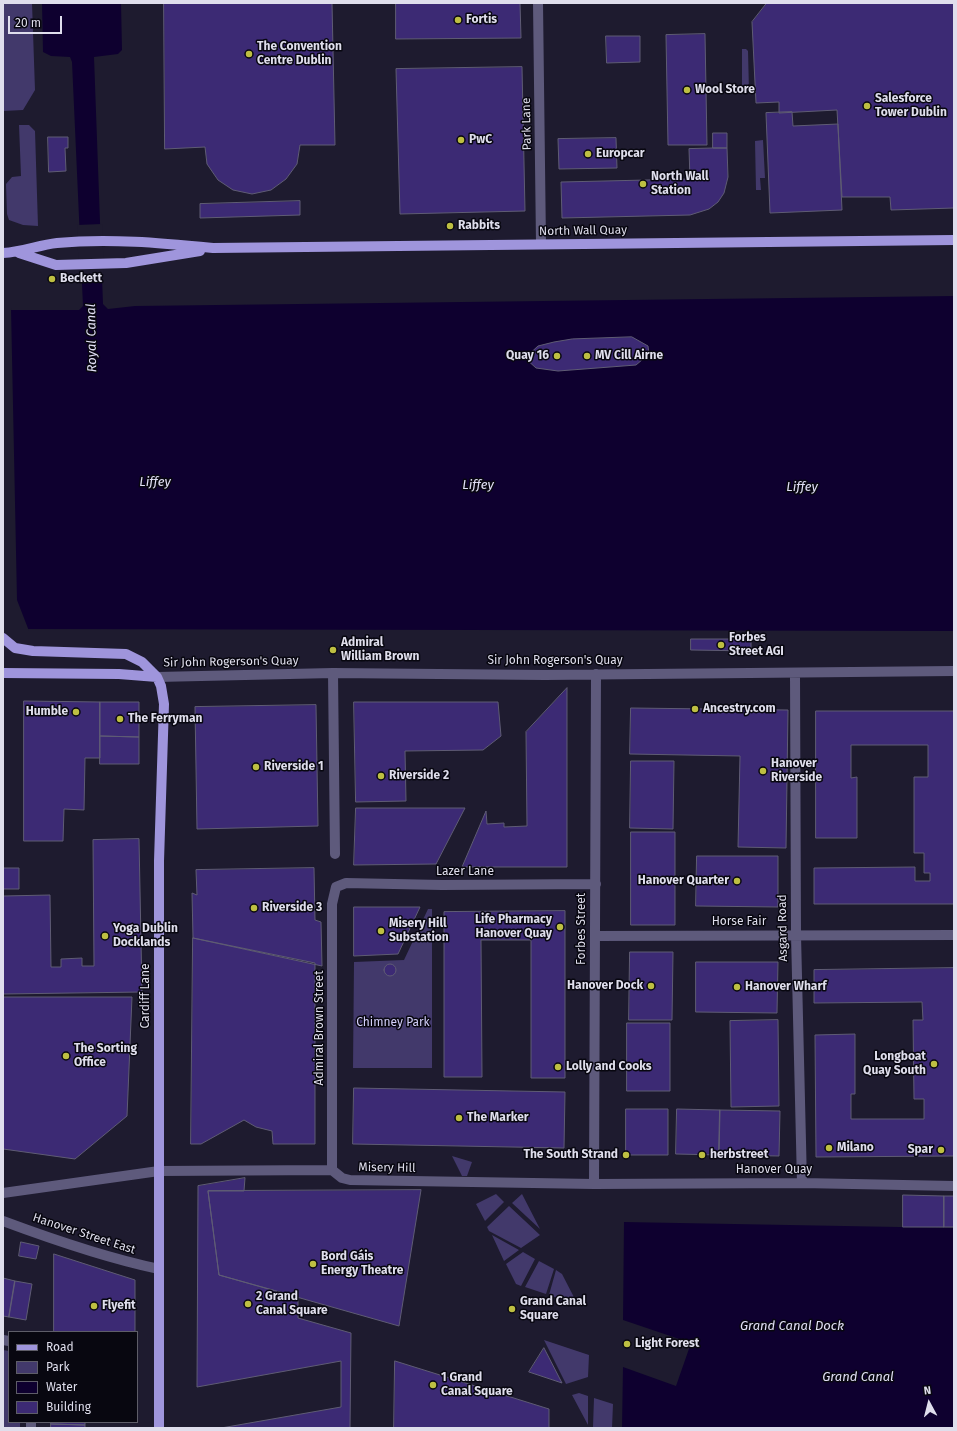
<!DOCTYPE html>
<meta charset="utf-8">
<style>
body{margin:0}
#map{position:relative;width:957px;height:1431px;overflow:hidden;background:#1e1b2f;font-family:"Fira Sans",sans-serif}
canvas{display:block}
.frame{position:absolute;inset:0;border:4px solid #dfdeec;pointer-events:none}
.legend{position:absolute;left:8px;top:1331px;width:130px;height:92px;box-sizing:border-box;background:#080710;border:1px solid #5e5d68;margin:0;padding:5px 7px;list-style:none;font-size:12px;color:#dfdeec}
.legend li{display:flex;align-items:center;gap:8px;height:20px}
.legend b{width:20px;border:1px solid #5e5d68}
.north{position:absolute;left:909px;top:1383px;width:40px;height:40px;-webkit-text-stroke:3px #080710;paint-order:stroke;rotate:353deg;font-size:11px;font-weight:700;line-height:16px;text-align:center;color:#dfdeec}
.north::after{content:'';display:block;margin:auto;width:14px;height:18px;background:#dfdeec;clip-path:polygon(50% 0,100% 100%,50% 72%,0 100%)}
.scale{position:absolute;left:8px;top:16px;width:54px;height:18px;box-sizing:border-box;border:2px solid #dfdeec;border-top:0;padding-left:5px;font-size:12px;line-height:14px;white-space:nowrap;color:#dfdeec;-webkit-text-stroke:3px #080710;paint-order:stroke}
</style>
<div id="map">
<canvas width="957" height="1431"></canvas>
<div class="frame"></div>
<ul class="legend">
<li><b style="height:5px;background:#9f95dc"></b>Road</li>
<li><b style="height:11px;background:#42396b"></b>Park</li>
<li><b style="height:11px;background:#0e002f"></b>Water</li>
<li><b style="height:11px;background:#3c2a74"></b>Building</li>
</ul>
<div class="north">N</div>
<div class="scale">20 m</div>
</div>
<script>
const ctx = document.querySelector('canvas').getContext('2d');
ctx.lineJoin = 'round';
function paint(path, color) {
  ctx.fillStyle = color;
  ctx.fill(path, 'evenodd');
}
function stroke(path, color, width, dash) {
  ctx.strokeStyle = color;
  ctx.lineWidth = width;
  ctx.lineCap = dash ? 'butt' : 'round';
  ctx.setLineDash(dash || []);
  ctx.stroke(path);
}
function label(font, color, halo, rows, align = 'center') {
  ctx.font = font + ' "Fira Sans",sans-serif';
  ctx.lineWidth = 3;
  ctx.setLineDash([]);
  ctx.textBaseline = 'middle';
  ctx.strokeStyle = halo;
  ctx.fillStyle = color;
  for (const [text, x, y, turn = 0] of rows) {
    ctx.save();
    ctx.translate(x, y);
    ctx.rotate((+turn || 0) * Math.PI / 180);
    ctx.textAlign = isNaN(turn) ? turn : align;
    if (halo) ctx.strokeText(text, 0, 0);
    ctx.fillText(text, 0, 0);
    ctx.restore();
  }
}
const green = new Path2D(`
 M3,3H32L35,90L23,110L3,111Z
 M742,49H746L748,51L749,91L746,94L742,91Z
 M19,125H29L35,131L38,226L23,225L9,220L7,214L6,184L12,177L21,176Z
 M763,140L765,178H760L761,190H756L755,141Z
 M428,909H432V1068H353L354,962L404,960Z
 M452,1156L472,1162L467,1176H462Z
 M496,1194L504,1202L485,1221L476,1204Z
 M522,1194L540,1229L512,1203Z
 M509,1206L540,1235L521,1248L489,1231L487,1227Z
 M492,1235L519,1250L504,1261Z
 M523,1252L535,1259L521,1286L516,1284L506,1264Z
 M539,1261L554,1269L546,1294L525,1287Z
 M556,1270L562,1274L578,1305L549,1295Z
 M544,1340L589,1355L588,1377L566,1384Z
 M3,1350L9,1351V1422H20V1428H3Z
 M579,1393L588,1396V1425L572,1395Z
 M594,1398L613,1404L612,1428L593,1427Z`);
const water = new Path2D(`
 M42,3H121L122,50L118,54L94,57L103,304L108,309L135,306L954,296V631L3,629V310H79L83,306L72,62L70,57L51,56L43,52Z
 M624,1222L954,1228V1428H622L623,1367L676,1386L691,1343L623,1320Z`);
const pier = new Path2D(`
 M102,224L104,277L79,278L77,225Z
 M3,308H11L17,600L29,631H3Z`);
const building = new Path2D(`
 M164,3H332L335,145H300L297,164L286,179L271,190L252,194L233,190L218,180L207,164L205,147L165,149Z
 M396,3H520L521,38L396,39Z
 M767,3H954V208L891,210L890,197H842L837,110L779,113V102L756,103L752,22Z
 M705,34L707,145H668L666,35Z
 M606,36H640V62L607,63Z
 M522,67L525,211L400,214L396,69Z
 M792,112L793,126L838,124L842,210L770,213L766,113Z
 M713,133H727V148H713Z
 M48,137H68V148H65L66,171L49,172Z
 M616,138L617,168L559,169L558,139Z
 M713,148H727L728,177L724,193L718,202L709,209L690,215L562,218L561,182L690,179L689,149Z
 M300,201V215L200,218V204Z
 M632,337L648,346L649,354L636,365L558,371L536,368L525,358L538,346L554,342L572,339Z
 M691,639H751V651L691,650Z
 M567,688V867H462L486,811L487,824L504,823V827L527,826L526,732Z
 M24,701L100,702V758H85L84,810L64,809L63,841H24Z
 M100,702H139V737L100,736Z
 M354,702H498L501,736L483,750L405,751L406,801L356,802Z
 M316,705L318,826L197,829L195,707Z
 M631,708L788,710L786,848L738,847L740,756L630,754Z
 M816,711H954V904H814V868L915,867V881H930V873H924V853H914V777H928V745H851V778L857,777V838H816Z
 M100,736L139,737V764H100Z
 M631,761H674L673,829L630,828Z
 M356,808H465L436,864L354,865Z
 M631,832H675V925H631Z
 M139,839L142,992L3,994V896L50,895L51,967H61V959L82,958V966H94L93,840Z
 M697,856H778V907L696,906Z
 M3,868H19V889H3Z
 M314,868L315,920L321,922L322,966L193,938L192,893L197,895L196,870Z
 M354,907H420L398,954L354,956Z
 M565,911V1078H531V940H481L482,1077H444V912Z
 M193,938L315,963V1144H273L272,1131L256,1127L244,1120L201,1144H191Z
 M630,952H673L672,1020H629Z
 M696,962H778L777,1013L696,1012Z
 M384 970a6 6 0 1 1 12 0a6 6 0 1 1-12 0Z
 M954,968V1156L816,1157L815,1035L855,1034V1094H851V1119H924V1099H914L913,1020H923L922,1002L814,1003V970Z
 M3,997H132L127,1116L75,1159L3,1149Z
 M778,1020L779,1106L731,1107L730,1021Z
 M627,1023H670V1091H627Z
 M354,1088L565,1092L564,1148L353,1144Z
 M626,1109H668V1155H626Z
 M677,1109L720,1110L719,1155L676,1154Z
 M720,1110L780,1111L779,1156L719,1155Z
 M245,1178L244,1191H208L219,1275L298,1297V1318L351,1333L350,1428H221L341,1407V1361L197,1387L198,1186Z
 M421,1190L399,1326L219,1275L208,1191Z
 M903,1195L944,1196V1227H903Z
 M944,1196H954V1227H944Z
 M21,1242L39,1246L36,1259L19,1256Z
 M54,1254L135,1280V1332H54Z
 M3,1278L15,1281L9,1317L3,1316Z
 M15,1281L32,1284L26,1320L9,1317Z
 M544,1348L562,1383L529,1372Z
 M395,1361L549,1409V1428H394Z
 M51,1422H85V1425L51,1424Z
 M51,1424L85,1425V1428H51Z`);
const minor = new Path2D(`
 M538,3L541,244
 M333,673L335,854
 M795,673L796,935L802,1183
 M157,677L333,673L545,675L954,671
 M596,936L954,935
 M332,1170V904L336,887L346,883L442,885L596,884
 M594,1184L596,674
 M3,1193L159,1171L332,1170L342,1178L350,1180L594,1184L802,1183L954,1186
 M3,1221C54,1240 106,1258 159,1269
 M3,1340L9,1341
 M31,1428V1422`);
const major = new Path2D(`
 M3,253C24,252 38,245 57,243C109,238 161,243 213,248L954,240
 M19,253L56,265L126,263L200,251
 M3,638L15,648L33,651L126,654L142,662L157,677L161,686L164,704L159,861V1428
 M3,673L119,674L157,677`);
const markers = [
 [458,20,4,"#bebf42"],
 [249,54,4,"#bebf42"],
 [687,90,4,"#bebf42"],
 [867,106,4,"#bebf42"],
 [461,140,4,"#bebf42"],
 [588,154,4,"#bebf42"],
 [643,184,4,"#bebf42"],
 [450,226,4,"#bebf42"],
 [52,279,4,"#bebf42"],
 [557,356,4,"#bebf42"],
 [587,356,4,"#bebf42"],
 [721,645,4,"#bebf42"],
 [333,650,4,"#bebf42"],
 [695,709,4,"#bebf42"],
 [76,712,4,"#bebf42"],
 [120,719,4,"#bebf42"],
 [256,767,4,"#bebf42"],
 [763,771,4,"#bebf42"],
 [381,776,4,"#bebf42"],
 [737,881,4,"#bebf42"],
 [254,908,4,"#bebf42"],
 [560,927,4,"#bebf42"],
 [381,931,4,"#bebf42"],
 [105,936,4,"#bebf42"],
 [651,986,4,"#bebf42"],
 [737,987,4,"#bebf42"],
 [66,1056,4,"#bebf42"],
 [934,1064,4,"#bebf42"],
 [558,1067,4,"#bebf42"],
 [459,1118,4,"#bebf42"],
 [829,1148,4,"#bebf42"],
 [941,1150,4,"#bebf42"],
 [626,1155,4,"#bebf42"],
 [702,1155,4,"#bebf42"],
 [313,1264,4,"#bebf42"],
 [248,1304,4,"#bebf42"],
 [94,1306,4,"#bebf42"],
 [512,1309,4,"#bebf42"],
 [627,1344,4,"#bebf42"],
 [433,1385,4,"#bebf42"]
];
const poiNames = [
 ["Fortis",466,20],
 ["The Convention",257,47],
 ["Centre Dublin",257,61],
 ["Wool Store",695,90],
 ["Salesforce",875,99],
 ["Tower Dublin",875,113],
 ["PwC",469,140],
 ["Europcar",596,154],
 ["North Wall",651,177],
 ["Station",651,191],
 ["Rabbits",458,226],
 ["Beckett",60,279],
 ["Quay 16",549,356,"right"],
 ["MV Cill Airne",595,356],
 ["Forbes",729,638],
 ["Street AGI",729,652],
 ["Admiral",341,643],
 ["William Brown",341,657],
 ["Ancestry.com",703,709],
 ["Humble",68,712,"right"],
 ["The Ferryman",128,719],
 ["Hanover",771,764],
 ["Riverside",771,778],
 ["Riverside 1",264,767],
 ["Riverside 2",389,776],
 ["Hanover Quarter",729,881,"right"],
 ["Riverside 3",262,908],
 ["Life Pharmacy",552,920,"right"],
 ["Hanover Quay",552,934,"right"],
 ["Misery Hill",389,924],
 ["Substation",389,938],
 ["Yoga Dublin",113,929],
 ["Docklands",113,943],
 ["Hanover Dock",643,986,"right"],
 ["Hanover Wharf",745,987],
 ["The Sorting",74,1049],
 ["Office",74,1063],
 ["Longboat",926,1057,"right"],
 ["Quay South",926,1071,"right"],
 ["Lolly and Cooks",566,1067],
 ["The Marker",467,1118],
 ["Milano",837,1148],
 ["Spar",933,1150,"right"],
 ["The South Strand",618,1155,"right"],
 ["herbstreet",710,1155],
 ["Bord Gáis",321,1257],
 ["Energy Theatre",321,1271],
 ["2 Grand",256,1297],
 ["Canal Square",256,1311],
 ["Grand Canal",520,1302],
 ["Square",520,1316],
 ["Flyefit",102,1306],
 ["Light Forest",635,1344],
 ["1 Grand",441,1378],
 ["Canal Square",441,1392]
];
const streetNames = [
 ["Park Lane",527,124,-91],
 ["North Wall Quay",583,231,-1],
 ["Sir John Rogerson's Quay",555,661],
 ["Sir John Rogerson's Quay",231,662,-1],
 ["Lazer Lane",465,872],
 ["Horse Fair",739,922],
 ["Asgard Road",783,928,-91],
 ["Forbes Street",582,929,-90],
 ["Cardiff Lane",146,996,-90],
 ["Admiral Brown Street",320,1028,-90],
 ["Misery Hill",387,1168,1],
 ["Hanover Quay",774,1170],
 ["Hanover Street East",84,1234,18]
];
const parkNames = [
 ["Chimney Park",393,1023]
];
const waterNames = [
 ["Royal Canal",92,338,-91],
 ["Liffey",155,482],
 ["Liffey",478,485],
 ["Liffey",802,487],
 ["Grand Canal Dock",792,1326],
 ["Grand Canal",858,1377]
];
paint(green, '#42396b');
paint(water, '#0e002f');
paint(pier, '#1e1b2f');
paint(building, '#3c2a74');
stroke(building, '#5f5c74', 1);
stroke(minor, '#5e5a7c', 10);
stroke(major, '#9f95dc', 10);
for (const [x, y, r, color] of markers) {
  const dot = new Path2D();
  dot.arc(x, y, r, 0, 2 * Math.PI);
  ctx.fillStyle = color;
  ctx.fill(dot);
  stroke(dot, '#080710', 1.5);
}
label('bold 12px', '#dfdeec', '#080710', poiNames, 'left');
label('12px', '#dfdeec', '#080710', streetNames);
label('12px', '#d3cffa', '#080710', parkNames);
label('italic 13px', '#e1dff5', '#080710', waterNames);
</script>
